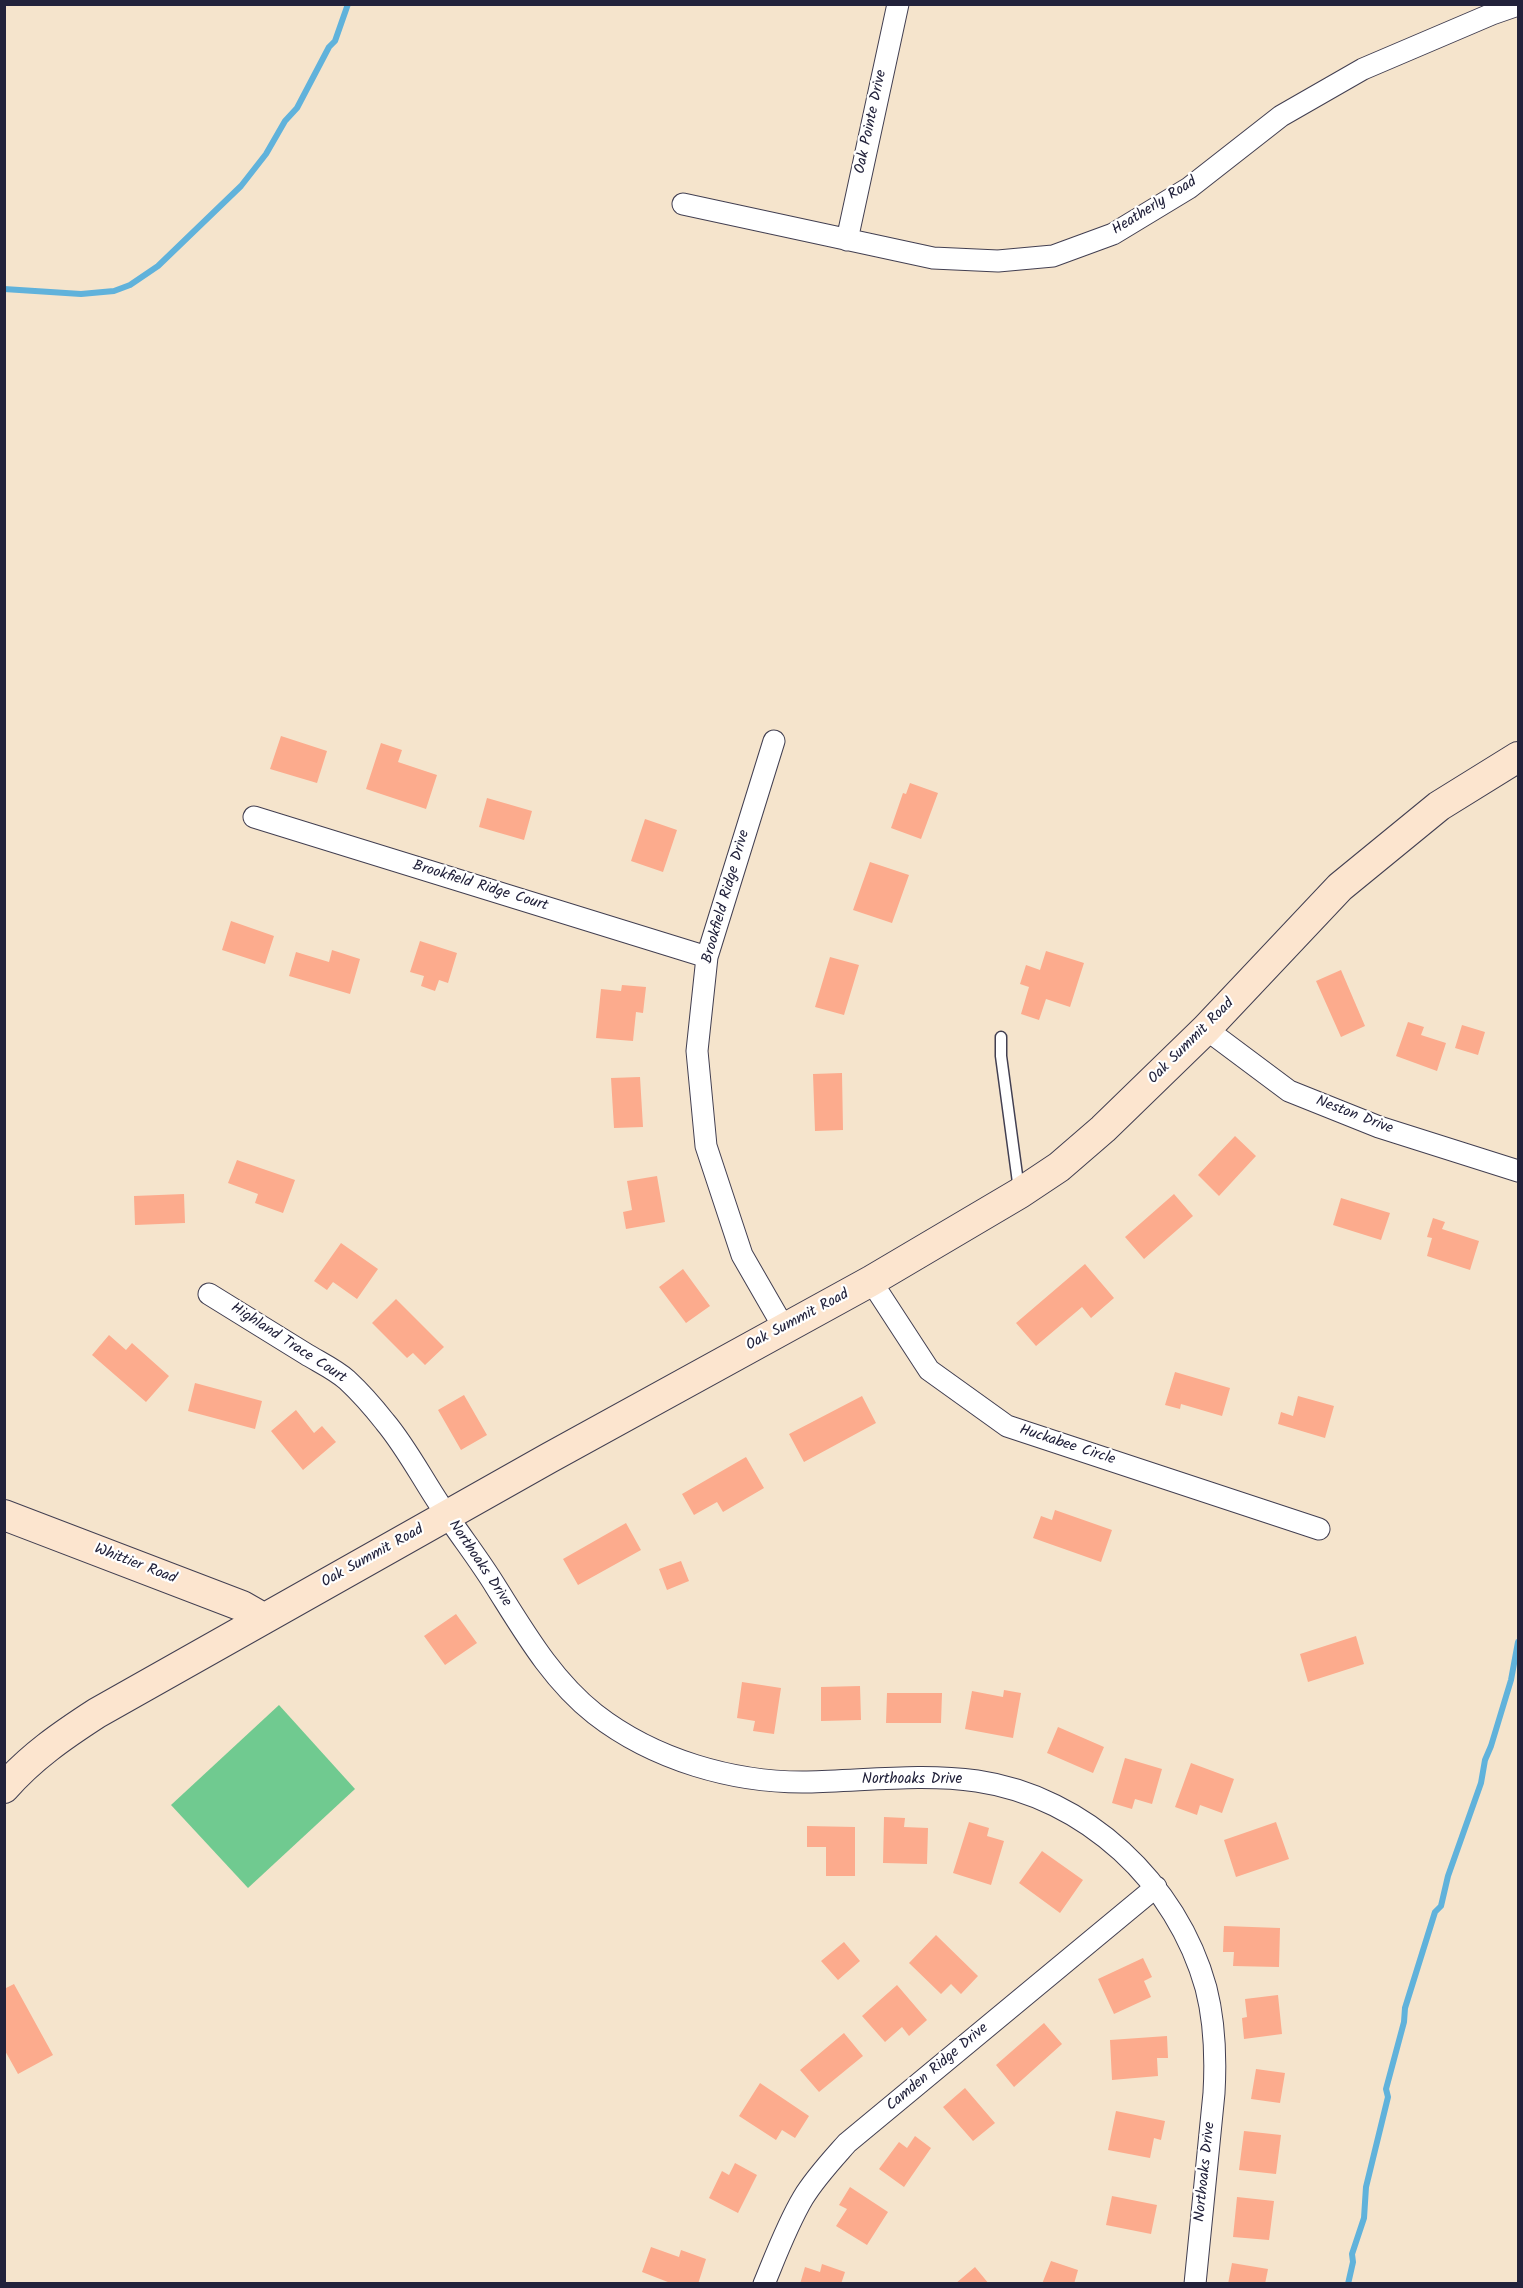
<!DOCTYPE html>
<style>
body{margin:0}
#map{position:relative;width:1523px;height:2288px;overflow:hidden;background:#f5e4cc;font-family:Kalam,sans-serif}
canvas{display:block}
.frame{position:absolute;inset:0;border:6px solid #22223b;pointer-events:none}
</style>
<div id="map">
<canvas width="1523" height="2288"></canvas>
<div class="frame"></div>
</div>
<script>
const ctx = document.querySelector('canvas').getContext('2d');
ctx.lineJoin = 'round';
function paint(path, color) {
  ctx.fillStyle = color;
  ctx.fill(path, 'evenodd');
}
function stroke(path, color, width, dash) {
  ctx.strokeStyle = color;
  ctx.lineWidth = width;
  ctx.lineCap = dash ? 'butt' : 'round';
  ctx.setLineDash(dash || []);
  ctx.stroke(path);
}
function label(font, color, halo, rows, align = 'center') {
  ctx.font = font + ' Kalam,sans-serif';
  ctx.lineWidth = 4.5;
  ctx.setLineDash([]);
  ctx.textBaseline = 'middle';
  ctx.strokeStyle = halo;
  ctx.fillStyle = color;
  for (const [text, x, y, turn = 0] of rows) {
    ctx.save();
    ctx.translate(x, y);
    ctx.rotate((+turn || 0) * Math.PI / 180);
    ctx.textAlign = isNaN(turn) ? turn : align;
    if (halo) ctx.strokeText(text, 0, 0);
    ctx.fillText(text, 0, 0);
    ctx.restore();
  }
}
const green = new Path2D(`
 M279,1705L355,1789L248,1888L171,1805Z`);
const stream = new Path2D(`
 M4,289L81,294L114,291L130,285L158,266L241,186L266,154L285,121L297,108L329,47L335,41L348,4
 M1348,2284L1353,2262L1352,2254L1364,2218L1366,2187L1388,2097L1386,2089L1404,2022L1405,2008L1435,1912L1441,1906L1448,1876L1481,1783L1485,1760L1491,1746L1511,1680L1518,1642`);
const building = new Path2D(`
 M281,736L327,751L317,783L270,769Z
 M381,743L402,750L398,762L437,775L426,809L366,789Z
 M910,783L938,793L921,839L891,828L903,793L906,794Z
 M487,798L532,811L524,840L479,827Z
 M645,819L677,830L663,872L631,861Z
 M870,862L909,875L892,923L853,910Z
 M231,921L274,936L265,964L222,950Z
 M420,941L457,953L448,983L439,980L435,991L421,986L424,976L410,972Z
 M332,950L360,959L350,994L289,976L296,952L329,962Z
 M1046,951L1084,963L1070,1007L1046,999L1039,1020L1021,1014L1029,987L1020,984L1026,965L1040,970Z
 M830,957L859,965L844,1015L815,1007Z
 M1341,970L1365,1026L1341,1037L1316,981Z
 M622,985L646,987L643,1013L636,1012L633,1041L596,1038L601,989L621,991Z
 M1408,1022L1424,1027L1421,1035L1446,1043L1437,1071L1396,1056Z
 M1462,1025L1485,1032L1478,1055L1455,1048Z
 M842,1073L843,1130L815,1131L813,1074Z
 M640,1077L643,1127L614,1128L611,1078Z
 M1235,1136L1256,1156L1219,1196L1198,1175Z
 M237,1160L295,1180L283,1213L255,1203L258,1194L228,1183Z
 M657,1176L665,1222L626,1229L623,1212L632,1210L627,1181Z
 M184,1194L185,1223L135,1225L134,1196Z
 M1174,1194L1193,1216L1144,1259L1125,1237Z
 M1341,1198L1390,1213L1381,1240L1333,1225Z
 M1433,1218L1445,1222L1442,1229L1479,1241L1470,1270L1427,1256L1432,1238L1427,1237Z
 M341,1243L378,1269L357,1299L333,1282L327,1290L314,1281Z
 M1085,1264L1114,1298L1091,1318L1082,1307L1036,1346L1016,1323Z
 M683,1269L710,1306L686,1323L659,1287Z
 M396,1299L444,1347L425,1365L413,1353L407,1358L372,1323Z
 M109,1335L126,1350L132,1343L169,1376L146,1402L92,1355Z
 M1175,1372L1230,1388L1222,1416L1181,1404L1180,1409L1165,1405Z
 M195,1383L262,1401L255,1429L188,1411Z
 M464,1395L487,1435L461,1450L438,1410Z
 M862,1396L876,1423L804,1462L789,1434Z
 M1298,1396L1334,1406L1325,1438L1278,1424L1281,1412L1293,1416Z
 M296,1410L314,1433L322,1426L336,1442L303,1470L271,1431Z
 M746,1457L764,1488L723,1512L717,1502L694,1515L682,1494Z
 M1055,1510L1112,1530L1101,1562L1033,1538L1041,1516L1052,1520Z
 M626,1523L641,1550L578,1585L563,1559Z
 M681,1561L689,1581L667,1590L659,1569Z
 M456,1614L477,1643L445,1665L424,1636Z
 M1356,1636L1364,1664L1308,1682L1300,1654Z
 M742,1682L781,1688L774,1734L753,1731L755,1721L737,1718Z
 M860,1686L861,1720L821,1721V1687Z
 M1004,1690L1021,1693L1013,1738L965,1729L972,1691L1003,1697Z
 M887,1693H942L941,1723H886Z
 M1058,1727L1104,1747L1093,1773L1047,1753Z
 M1125,1758L1162,1769L1152,1804L1135,1799L1132,1809L1112,1803Z
 M1191,1763L1234,1779L1222,1813L1200,1805L1197,1815L1175,1807Z
 M884,1817L905,1818L904,1827L928,1828L927,1864L883,1863Z
 M969,1822L989,1828L987,1836L1004,1841L991,1885L953,1873Z
 M1276,1822L1289,1859L1236,1877L1224,1840Z
 M807,1826L855,1827V1876H826V1847H807Z
 M1042,1851L1083,1880L1060,1913L1019,1883Z
 M1224,1926L1280,1928L1279,1967L1233,1966L1234,1952H1223Z
 M936,1935L978,1976L961,1994L951,1984L941,1994L909,1963Z
 M844,1942L860,1961L838,1980L821,1961Z
 M1143,1958L1152,1977L1144,1981L1151,1997L1114,2014L1098,1979Z
 M14,1984L53,2055L18,2074L4,2049V1989Z
 M897,1985L927,2020L909,2036L902,2027L885,2042L862,2016Z
 M1278,1995L1282,2034L1244,2039L1242,2018L1247,2017L1245,1999Z
 M1044,2023L1062,2044L1014,2087L996,2065Z
 M844,2033L863,2056L819,2092L800,2070Z
 M1167,2036L1168,2058H1157L1158,2076L1112,2080L1110,2040Z
 M1256,2069L1285,2073L1280,2103L1251,2099Z
 M760,2083L809,2116L795,2138L782,2130L776,2140L739,2116Z
 M965,2088L995,2123L973,2141L943,2107Z
 M1116,2111L1165,2121L1161,2140L1154,2138L1150,2158L1108,2150Z
 M1244,2131L1281,2135L1276,2174L1239,2170Z
 M915,2136L931,2148L904,2187L879,2169L899,2142L907,2148Z
 M735,2163L757,2175L738,2213L709,2198L722,2171L729,2175Z
 M850,2187L888,2212L867,2245L836,2226L847,2209L839,2205Z
 M1112,2196L1157,2205L1151,2234L1106,2225Z
 M1237,2197L1274,2201L1269,2240L1233,2237Z
 M651,2247L679,2257L681,2250L706,2259L698,2284H673L642,2272Z
 M1051,2261L1078,2270L1074,2284H1042Z
 M1232,2263L1268,2269L1265,2284H1228Z
 M822,2264L845,2272L841,2284H800L805,2267L820,2272Z
 M975,2267L989,2284H955Z`);
const lane = new Path2D(`
 M1001,1037V1056L1019,1190`);
const street = new Path2D(`
 M683,204L933,258L998,261L1053,256L1113,234L1189,188L1281,116L1363,69L1492,14L1518,5
 M847,240L898,4
 M774,741L707,957L697,1051L706,1146L742,1255L784,1328
 M254,817L707,957
 M1206,1029L1289,1091L1379,1127L1518,1171
 M871,1281L929,1370L1007,1426L1319,1529
 M209,1294C241,1314 274,1334 306,1354C319,1362 336,1370 347,1380C361,1393 374,1408 385,1422C406,1447 422,1478 440,1505C458,1533 479,1559 496,1587C525,1633 552,1680 595,1714C654,1760 734,1783 807,1782C864,1781 921,1773 977,1781C1086,1797 1177,1883 1206,1988C1215,2023 1216,2058 1214,2093L1195,2284
 M764,2284C776,2255 787,2225 803,2198C815,2178 832,2160 847,2143L1156,1887`);
const secondary = new Path2D(`
 M4,1515L242,1606L263,1618
 M4,1788C31,1757 63,1735 97,1713L549,1458L871,1281L1020,1193L1059,1167L1103,1129L1206,1029L1340,887L1439,806L1518,757`);
const streetNames = [
 ["Oak Pointe Drive",872,122,-78],
 ["Heatherly Road",1155,207,-32],
 ["Brookfield Ridge Court",480,887,17],
 ["Brookfield Ridge Drive",727,897,-74],
 ["Oak Summit Road",1192,1042,-45],
 ["Neston Drive",1354,1116,21],
 ["Oak Summit Road",798,1321,-28],
 ["Highland Trace Court",288,1344,33],
 ["Huckabee Circle",1067,1446,18],
 ["Oak Summit Road",373,1557,-29],
 ["Northoaks Drive",479,1564,56],
 ["Whittier Road",135,1565,21],
 ["Northoaks Drive",912,1780],
 ["Camden Ridge Drive",938,2068,-40],
 ["Northoaks Drive",1206,2172,-84]
];
paint(green, '#70ca90');
stroke(stream, '#60b2db', 6);
paint(building, '#fcab8d');
stroke(lane, '#423f51', 13);
stroke(street, '#423f51', 23);
stroke(secondary, '#423f51', 32);
stroke(lane, '#fff', 10);
stroke(street, '#fff', 21);
stroke(secondary, '#fce5cf', 30);
label('15px', '#22223b', '#fff', streetNames);
</script>
